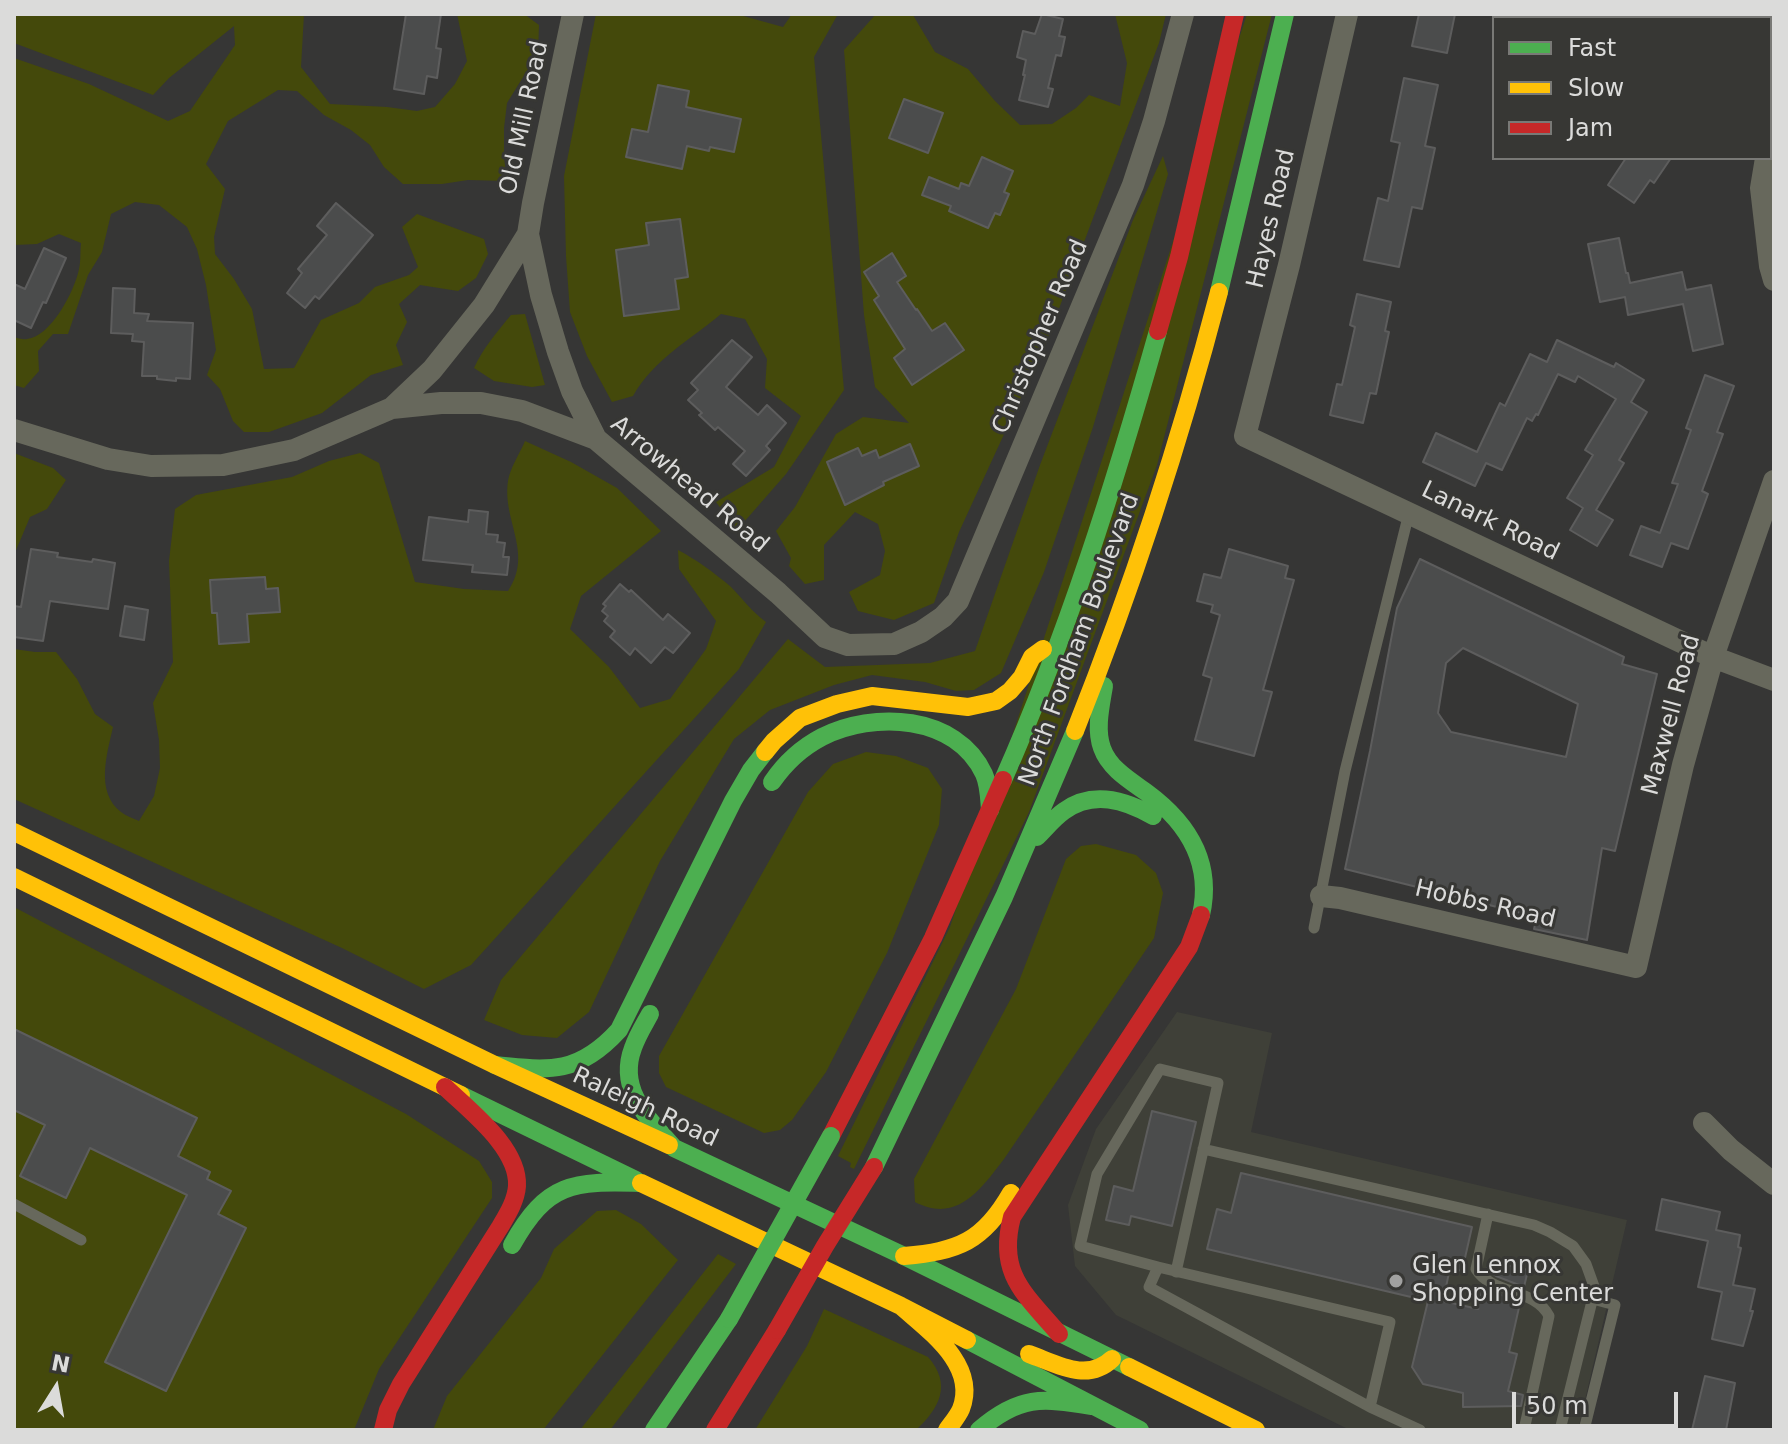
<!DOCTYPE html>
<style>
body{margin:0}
#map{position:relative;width:1788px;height:1444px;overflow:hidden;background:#363635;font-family:"DejaVu Sans",sans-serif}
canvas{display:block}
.frame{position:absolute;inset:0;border:16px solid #dbdbda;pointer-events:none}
.legend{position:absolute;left:1492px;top:16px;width:280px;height:144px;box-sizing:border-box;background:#373734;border:2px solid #797976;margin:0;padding:10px 14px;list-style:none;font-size:24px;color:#dbdbda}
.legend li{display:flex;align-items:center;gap:16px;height:40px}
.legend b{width:40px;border:2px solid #797976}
.north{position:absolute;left:16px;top:1348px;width:80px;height:80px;-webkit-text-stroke:6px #373734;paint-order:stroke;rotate:11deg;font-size:22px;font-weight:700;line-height:32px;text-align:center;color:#dbdbda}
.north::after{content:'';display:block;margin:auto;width:28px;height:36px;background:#dbdbda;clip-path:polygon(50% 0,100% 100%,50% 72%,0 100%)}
.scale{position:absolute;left:1512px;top:1392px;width:166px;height:36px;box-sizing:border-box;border:4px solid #dbdbda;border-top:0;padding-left:10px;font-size:24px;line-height:28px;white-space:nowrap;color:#dbdbda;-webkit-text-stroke:6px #373734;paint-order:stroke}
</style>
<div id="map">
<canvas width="1788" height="1444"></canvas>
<div class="frame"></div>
<ul class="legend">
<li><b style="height:10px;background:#4caf50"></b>Fast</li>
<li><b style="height:10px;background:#ffc107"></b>Slow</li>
<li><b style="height:10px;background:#c62828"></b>Jam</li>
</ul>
<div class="north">N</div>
<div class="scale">50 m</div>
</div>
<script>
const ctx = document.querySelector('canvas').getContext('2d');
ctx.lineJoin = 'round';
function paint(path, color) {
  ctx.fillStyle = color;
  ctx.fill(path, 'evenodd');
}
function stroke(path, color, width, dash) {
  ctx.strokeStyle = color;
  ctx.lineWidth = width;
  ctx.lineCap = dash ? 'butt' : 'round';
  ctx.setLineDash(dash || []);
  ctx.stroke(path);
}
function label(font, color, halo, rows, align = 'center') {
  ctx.font = font + ' "DejaVu Sans",sans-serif';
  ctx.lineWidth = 6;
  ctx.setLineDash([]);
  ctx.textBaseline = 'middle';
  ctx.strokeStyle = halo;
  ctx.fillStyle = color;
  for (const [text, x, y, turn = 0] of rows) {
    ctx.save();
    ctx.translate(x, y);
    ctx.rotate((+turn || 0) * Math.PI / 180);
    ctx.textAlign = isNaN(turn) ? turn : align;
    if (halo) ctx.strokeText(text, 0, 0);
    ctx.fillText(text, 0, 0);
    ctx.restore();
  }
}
const built = new Path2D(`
 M1177,1012L1272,1033L1251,1132L1627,1220L1578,1430H1350L1116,1315L1075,1266L1068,1205L1096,1129Z`);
const green = new Path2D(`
 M14,14H304L301,67L330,104L387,107L417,111L435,107L455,84L467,61L457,14H524L539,25L538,53L507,103L504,128V158L507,181L468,180L442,184H403L384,167L370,145L351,130L324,115L297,91L278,90L228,121L206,164L225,189L214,237L215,254L234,279L252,309L264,369L294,368L321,320L359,303L375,287L409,275L418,267L402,227L417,214L484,239L488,254L476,278L458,291L420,285L399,304L407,322L396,345L403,365L371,375L322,413L269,432H244L233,421L220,389L207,375L216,350L206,285L197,249L187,227L159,205L135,202L111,214L102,252L88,275L68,334H53L38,351L39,371L24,388L14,385V337C16,338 25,340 27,339C51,337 75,290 79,269C81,261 80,252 81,243L59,234L37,244L14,245V58L89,84L168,121L190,111L235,45L234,26L169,78L153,95L14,43Z
 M596,14H736L783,27L792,14H838L814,57L844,390L786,474L737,530L716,502L774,467L801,416L765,388L767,359L745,319L721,314C689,341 654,359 633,396L612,402L587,356L570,312L566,256L564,176Z
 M876,14L913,15L935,52L968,69L995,101L1020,125L1052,124L1076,108L1089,95L1120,106L1127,63L1115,14H1166L1159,43L1046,343L959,532L934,603L894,620L858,611L849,592L880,575L885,551L878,524L855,512L824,545V580L805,584L789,566L791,558L776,531L795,507L836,434L863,417L909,423L875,387L864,315L844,50Z
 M1247,14H1272L1157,465L1029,812L854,1169L850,1167L851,1163L838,1156L950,927Z
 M1163,156L1168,174L1093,427L1044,572L1001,673L974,690L956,691L925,682L872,675L834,685L770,710L734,739L660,861L589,1012L557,1038L522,1035L484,1020L501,980L788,639L825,667L930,663L975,651L1040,465L1133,220Z
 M525,314L545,385L532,387L494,381L474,368C483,348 497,332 511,315Z
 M525,441L571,462L617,488L661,531L581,596L570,629L609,667L640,708L670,699L706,649L716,621L679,569L678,550C697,560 713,572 730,586C742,598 752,612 766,622L739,669L471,965L424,989L342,948L14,799V649L35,652H56L77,679L95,714L113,727C107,754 95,792 121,812C126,816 133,818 139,821L154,796L160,768L159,740L153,703L173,662L169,561L175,509L196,495L292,477L329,461L360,453L379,463L415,582L464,589L508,591C534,553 502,521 508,481C510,468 520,453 525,441Z
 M14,453L53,468L66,480L47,509L30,517L14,555Z
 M866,752L896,756L928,768L942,789L939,825L887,953L826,1072L792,1120L780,1130L764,1133L666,1087L659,1073V1056L808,792L833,764Z
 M1096,844L1136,855L1156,873L1163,893L1154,938L1004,1159C981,1189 957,1224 915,1202L914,1179L1016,989L1066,859L1081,846Z
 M14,907L406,1114L479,1161L492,1182V1198L379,1369L354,1430H14Z
 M616,1210L641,1224L678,1260L543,1430H433L447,1396L541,1278L554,1249L597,1211Z
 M718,1254L736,1264L610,1430H580Z
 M824,1309L928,1357C952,1384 940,1408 916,1430H755L807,1346Z`);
const building = new Path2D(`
 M406,14H441L436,48L441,49L437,78L427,76L424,94L394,89Z
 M1042,14L1063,19L1059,36L1065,37L1061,56L1056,55L1048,88L1053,89L1048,107L1019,100L1025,75H1023L1026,60L1017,57L1023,31L1035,34Z
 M1419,14H1455L1447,53L1412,46Z
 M1404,78L1438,85L1425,146L1435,148L1422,209L1412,207L1399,267L1364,260L1378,198L1388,201L1400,143L1391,141Z
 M658,85L689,91L686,107L741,119L734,152L710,147L709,151L687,146L682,169L626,157L632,129L648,132Z
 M904,99L943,113L928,153L889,138Z
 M982,157L1013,171L1004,192L1009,194L1000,215L995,213L988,228L949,211L951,206L922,195L929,177L959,189L961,183L969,186Z
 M1626,158H1671L1654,183L1650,180L1634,203L1608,185Z
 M336,203L373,235L319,299L315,296L305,308L287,293L302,273L298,269L327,235L317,226Z
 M680,219L688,277L675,279L679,309L624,316L616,250L649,245L646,223Z
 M1619,238L1626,273H1628L1630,283L1682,272L1686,290L1711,285L1723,344L1693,351L1683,304L1628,315L1625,297L1600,302L1588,244Z
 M44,248L66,258L46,303L43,302L31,328L14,320V284L25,289Z
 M892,253L906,276L897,282L916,310L917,309L932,331L945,323L964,350L912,385L894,358L905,349L874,300L879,296L864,272Z
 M113,288L135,289L134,313L149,314L147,321L193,323L190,379L176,378V381L157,379V376H142L144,342L132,341L133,334L111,333Z
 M1357,294L1391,302L1385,331L1389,332L1376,394L1370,393L1363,423L1330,415L1337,384L1342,385L1355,327L1350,325Z
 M732,340L752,357L726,387L758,415L767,405L786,423L766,446L770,450L746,476L733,464L745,451L718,427L715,430L699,415L702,413L688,400L698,390L691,383Z
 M1557,340L1614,367L1616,363L1644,380L1631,402L1647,412L1619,460L1624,463L1596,510L1613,520L1597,546L1570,530L1583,508L1567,498L1593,455L1585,450L1616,399L1578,376L1575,382L1558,374L1538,415L1536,414L1532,421L1527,418L1502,470L1486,463L1475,486L1423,462L1436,433L1477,452L1500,403L1505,406L1530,354L1547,362Z
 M1705,375L1734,386L1717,432L1723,434L1702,491L1708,494L1688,549L1671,543L1662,567L1630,555L1641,526L1660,533L1678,484L1672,483L1691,430L1686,428Z
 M910,444L919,466L883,482L884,485L845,505L827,462L858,448L862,456L876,450L879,458Z
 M469,510L488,512L486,534L498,535L497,542L505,543L503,557H509L507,575L472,572L473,565L423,560L429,517L468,522Z
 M31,549L58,553L57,557L92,562L93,559L115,563L108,609L50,601L43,641L14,637V606L21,607Z
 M1229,549L1288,566L1285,578L1294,580L1263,690L1272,692L1254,756L1195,740L1212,678L1203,675L1220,615L1211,612L1213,605L1197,601L1204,574L1221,578Z
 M1420,559L1624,657L1622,664L1657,674L1615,851L1602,848L1587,940L1534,929L1537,917L1345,869L1370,751L1397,608ZM1463,648L1578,704L1566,757L1451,732L1438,713L1446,663Z
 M265,577L266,589L278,588L280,612L247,614L249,642L219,644L217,613H212L210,580Z
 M620,584L629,592L631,590L663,620L668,614L690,633L673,653L665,647L651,663L635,648L630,655L610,637L615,631L604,621L608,616L602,611L606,606L603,604Z
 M125,606L148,610L144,640L120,636Z
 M14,1029L197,1118L178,1156L210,1172L207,1179L231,1191L218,1214L246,1228L166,1391L105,1362L187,1195L90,1148L66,1198L20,1176L45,1125L14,1110Z
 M1152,1111L1196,1122L1172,1226L1131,1216L1129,1225L1106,1220L1114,1186L1133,1191Z
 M1241,1173L1472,1227L1462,1271L1450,1268L1443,1301L1478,1309L1483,1287L1520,1303L1509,1352L1517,1354L1508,1391L1523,1395L1521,1406L1463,1407V1393L1423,1384L1412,1367L1428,1301L1207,1249L1217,1209L1231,1213Z
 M1662,1199L1720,1212L1716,1230L1740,1235L1738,1247L1741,1248L1733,1285L1755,1289L1750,1311H1753L1743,1346L1712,1339L1722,1292L1698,1287L1708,1241L1656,1230Z
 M1489,1261L1528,1270L1524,1287L1496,1276L1489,1271L1487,1269Z
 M1705,1376L1735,1383L1726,1430H1692Z`);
const lane = new Path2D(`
 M1314,928L1345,771L1409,513
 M1203,1149L1534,1225L1550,1232L1573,1246L1586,1264L1595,1289L1560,1430
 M14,1204L81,1240
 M1488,1214L1476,1269C1492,1295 1535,1288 1549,1316L1524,1430
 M1158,1267L1080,1246L1097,1174L1160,1069L1218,1083L1176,1272
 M1370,1407L1390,1322L1158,1267L1149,1287L1370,1407L1420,1430
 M1584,1430L1615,1305L1593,1299`);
const street = new Path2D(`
 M573,14L533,203L528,234L541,295L558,352L572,391L596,439
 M1347,14L1289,265L1245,436L1713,657L1774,680
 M1770,138L1774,117
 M1766,158L1761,188L1770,266L1774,280
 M392,408L432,370L484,305L528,234
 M14,430L108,459L151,466L223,465L294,450L392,408L441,403H481L522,411L596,439L778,593L825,637L848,645L894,644L921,632L943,617L958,601L1133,185L1154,121L1183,14
 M1321,896L1340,898L1636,967L1683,765L1713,657L1774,481
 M1704,1123L1731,1150L1774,1184`);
const fast = new Path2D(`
 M1219,292L1285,14
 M1104,686C1101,705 1095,729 1102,748C1109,768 1129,780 1146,792C1187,822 1213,862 1201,915
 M1003,780C1067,636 1115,483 1158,331
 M772,782C785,763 801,748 822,737C873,711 956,714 984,774C989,785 989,798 990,810
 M1037,837C1046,828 1054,818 1064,811C1093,790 1125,800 1153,816
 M650,1014C644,1025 637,1036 633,1048C617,1090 649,1119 674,1148
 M495,1065C551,1071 579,1074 619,1030L733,801L751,770L765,752
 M461,1095L636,1180
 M674,1148L904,1256L1129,1367
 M874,1167L1004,897L1075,731
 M512,1245C547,1182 573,1181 641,1183
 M967,1340L1140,1430
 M654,1430L729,1319
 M979,1430C1020,1395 1041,1398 1092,1406`);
const slow = new Path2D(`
 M1075,731C1132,588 1180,441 1219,292
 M765,752L774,741L800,718L837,704L872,696L968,707L996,701L1010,691L1022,677L1032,657L1043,649
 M14,832L495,1065L669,1145
 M14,877L461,1095
 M641,1183L901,1306L967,1340
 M904,1256C958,1251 983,1242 1011,1193
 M901,1306C929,1331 978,1365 961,1409C958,1416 952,1423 947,1430
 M1029,1354C1057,1364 1087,1383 1112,1359
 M1129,1367L1256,1430`);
const jam = new Path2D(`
 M1158,331L1179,257L1235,14
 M831,1136L933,938L1003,780
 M1059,1334C1025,1294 997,1274 1012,1217L1189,947L1201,915
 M383,1430L388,1410L401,1384L500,1227C507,1215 516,1201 517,1186C519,1148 470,1111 445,1087
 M715,1430L777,1330`);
const fastBridge = new Path2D(`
 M729,1319L831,1136`);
const jamBridge = new Path2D(`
 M777,1330L825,1246L874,1167`);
const markers = [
 [1396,1281,8,"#a1a1a0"]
];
const streetNames = [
 ["Old Mill Road",525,118,-78],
 ["Hayes Road",1272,219,-77],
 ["Christopher Road",1041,337,-67],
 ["Arrowhead Road",689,485,40],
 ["Lanark Road",1490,522,26],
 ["North Fordham Boulevard",1080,640,-70],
 ["Maxwell Road",1672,715,-75],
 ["Hobbs Road",1485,905,13],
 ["Raleigh Road",645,1108,25]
];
const poiNames = [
 ["Glen Lennox",1412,1267],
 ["Shopping Center",1412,1295]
];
paint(built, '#3f4038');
paint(green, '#44490b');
paint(building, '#4b4c4c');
stroke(building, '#5d5d5d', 2);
stroke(lane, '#67685c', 11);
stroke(street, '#67685c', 22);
stroke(fast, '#4caf50', 18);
stroke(slow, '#ffc107', 18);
stroke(jam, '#c62828', 18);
stroke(fastBridge, '#4caf50', 18);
stroke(jamBridge, '#c62828', 18);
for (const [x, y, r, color] of markers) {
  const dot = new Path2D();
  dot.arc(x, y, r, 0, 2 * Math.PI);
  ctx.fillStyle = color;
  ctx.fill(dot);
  stroke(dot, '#373734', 3);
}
label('24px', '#dbdbda', '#373734', streetNames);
label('24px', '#dbdbda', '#373734', poiNames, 'left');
</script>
